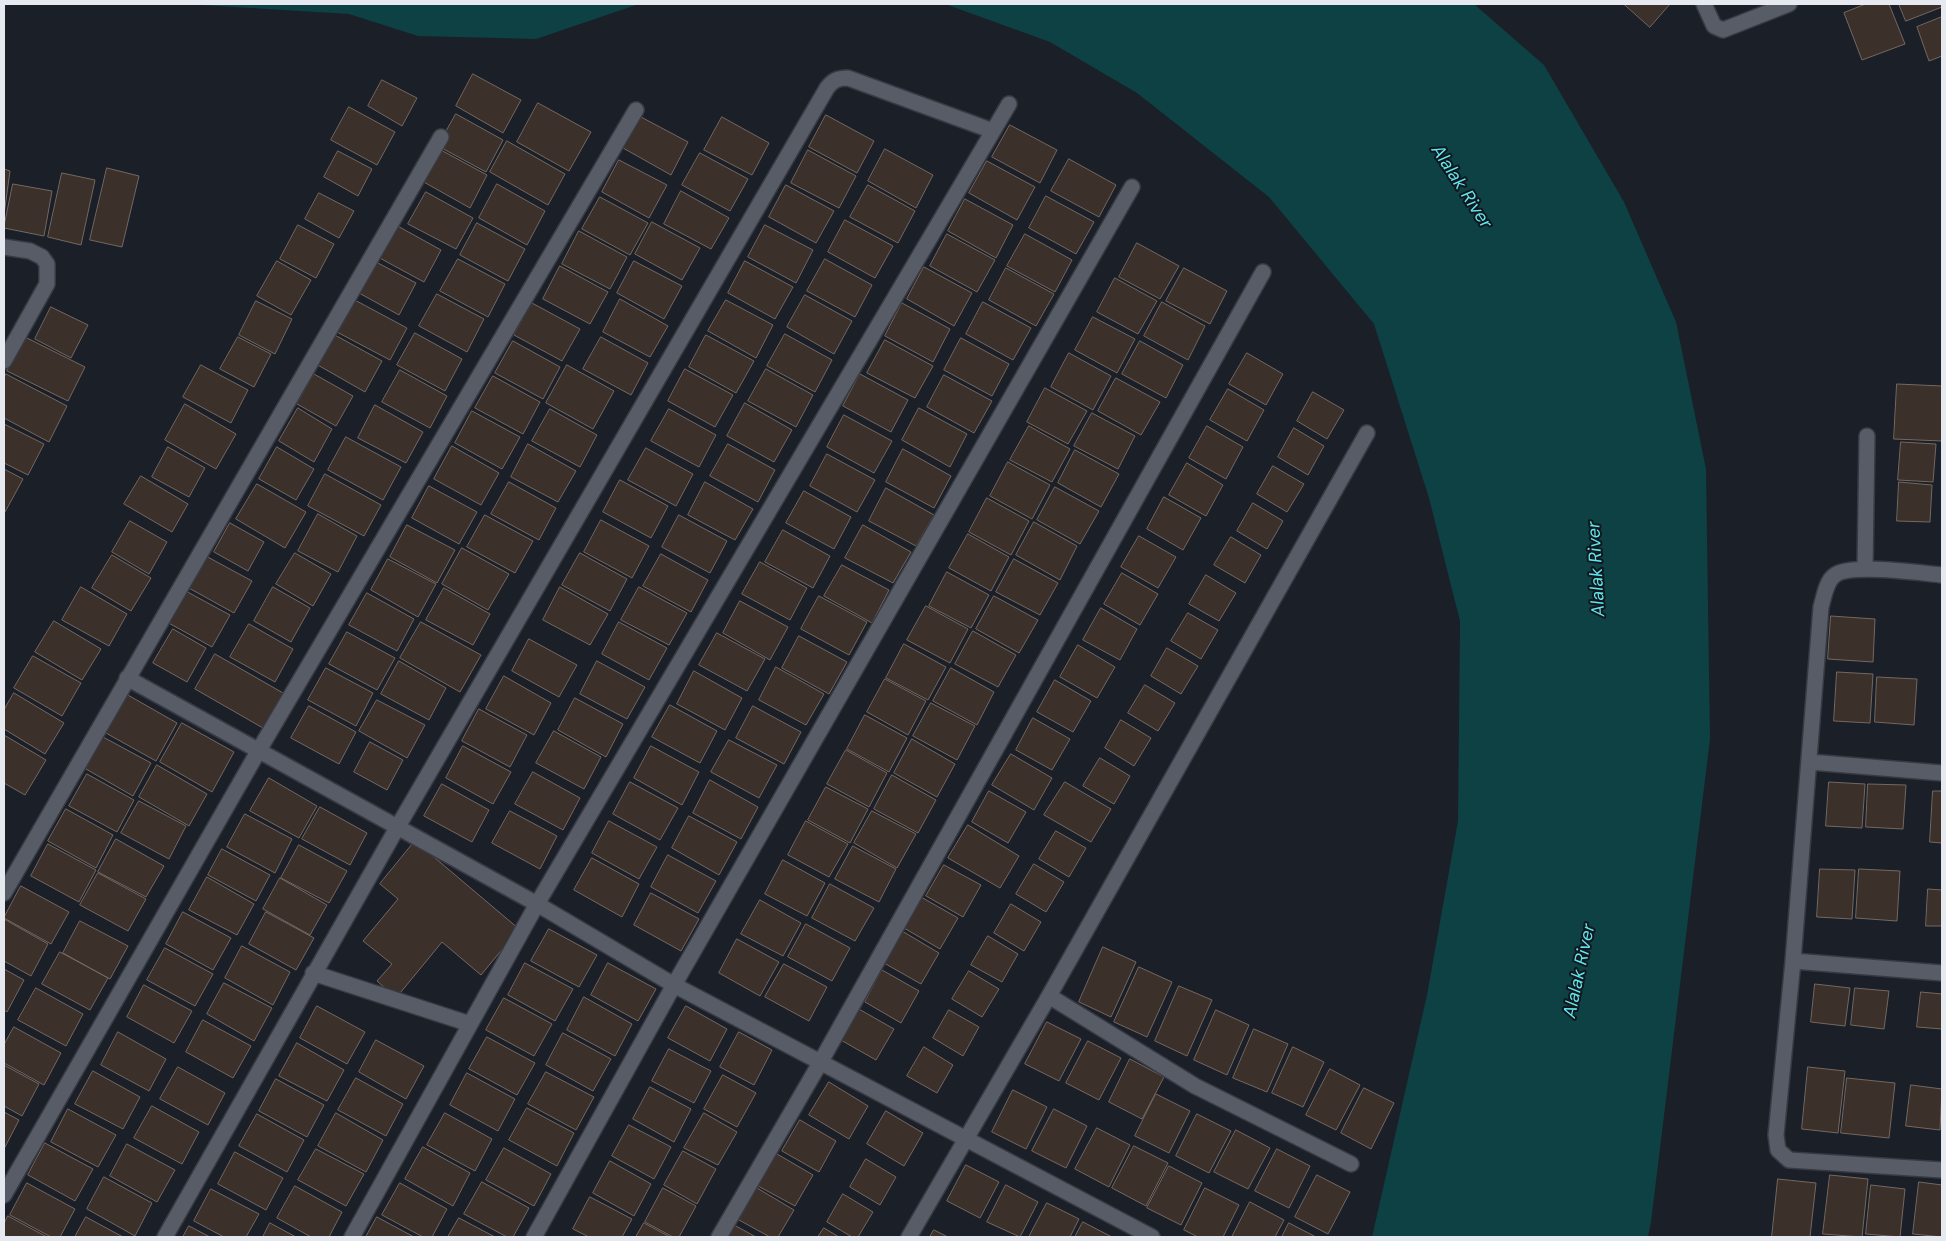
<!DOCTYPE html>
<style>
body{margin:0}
#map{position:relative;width:1946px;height:1241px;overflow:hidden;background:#1b1f28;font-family:"DM Sans",sans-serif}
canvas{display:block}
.frame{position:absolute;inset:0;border:5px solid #e6e9f0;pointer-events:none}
</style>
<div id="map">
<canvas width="1946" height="1241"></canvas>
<div class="frame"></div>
</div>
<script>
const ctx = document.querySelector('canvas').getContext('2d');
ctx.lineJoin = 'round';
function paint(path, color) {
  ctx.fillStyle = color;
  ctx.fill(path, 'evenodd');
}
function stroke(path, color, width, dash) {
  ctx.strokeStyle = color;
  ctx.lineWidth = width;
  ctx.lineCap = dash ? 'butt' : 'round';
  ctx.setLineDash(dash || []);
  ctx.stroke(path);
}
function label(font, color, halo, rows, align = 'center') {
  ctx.font = font + ' "DM Sans",sans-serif';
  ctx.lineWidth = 4;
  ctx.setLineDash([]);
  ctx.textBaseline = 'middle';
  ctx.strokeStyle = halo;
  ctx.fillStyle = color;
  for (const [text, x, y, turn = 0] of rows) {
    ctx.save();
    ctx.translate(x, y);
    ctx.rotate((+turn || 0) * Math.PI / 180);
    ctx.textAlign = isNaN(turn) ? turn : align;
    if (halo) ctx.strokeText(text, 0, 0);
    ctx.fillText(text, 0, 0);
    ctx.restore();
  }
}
const water = new Path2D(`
 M185,4H639L536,39L418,36L349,14Z
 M945,4H1474L1544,65L1624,202L1676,322L1706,469L1710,739L1651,1222L1648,1237H1372L1427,995L1458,821L1460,621L1429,498L1374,324L1269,197L1137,93L1050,42Z`);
const building = new Path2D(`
 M1624,4H1670L1650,27Z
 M1866,4H1889L1905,44L1862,60L1844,13Z
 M1899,4H1942V7L1906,21Z
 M1942,17V56L1929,61L1917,27Z
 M473,74L521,100L503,133L456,106Z
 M382,80L417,98L402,126L368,106Z
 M538,103L591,132L569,171L517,142Z
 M349,107L395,132L377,165L331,140Z
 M456,114L503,140L486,172L438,146Z
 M826,115L874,141L857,173L809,147Z
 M641,117L688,142L671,175L623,148Z
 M722,117L769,143L752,175L704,150Z
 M1010,125L1057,150L1040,183L992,157Z
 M507,141L565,174L548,205L490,172Z
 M439,149L487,175L470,208L422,181Z
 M885,149L933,175L916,208L868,181Z
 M808,150L856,176L839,208L791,183Z
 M338,151L372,169L358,196L324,177Z
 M700,153L748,179L730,211L682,185Z
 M1069,159L1116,185L1099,217L1051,191Z
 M619,160L667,185L649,218L602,192Z
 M987,161L1035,187L1017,220L969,193Z
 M107,168L139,176L122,247L90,240Z
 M4,169L10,171L4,215Z
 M62,173L95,180L81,245L48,237Z
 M13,184L52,191L44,236L4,228Z
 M497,184L545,211L527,245L479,218Z
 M786,185L834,211L816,243L769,217Z
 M868,185L915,211L898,243L850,217Z
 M681,191L729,218L711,249L664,224Z
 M426,192L473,218L456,249L408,224Z
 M319,193L354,211L339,238L305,219Z
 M1046,196L1094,222L1076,254L1029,228Z
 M600,197L648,223L630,255L582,229Z
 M965,199L1013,225L996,258L948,231Z
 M845,220L893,246L875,278L828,252Z
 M652,222L700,248L682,280L635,254Z
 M477,223L525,249L508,281L460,255Z
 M394,224L441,250L424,282L376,256Z
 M298,225L334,244L316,278L280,259Z
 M765,225L813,250L796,283L748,257Z
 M579,231L627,257L610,289L562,264Z
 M947,234L995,260L977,292L930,266Z
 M1025,234L1072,260L1055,292L1007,266Z
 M1137,243L1179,266L1160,299L1119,277Z
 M458,259L505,284L488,317L440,291Z
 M825,259L872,285L855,317L807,291Z
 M277,261L311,280L291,315L257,296Z
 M634,261L682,286L664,319L617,293Z
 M745,261L793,287L775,319L728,293Z
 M376,262L416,283L399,315L359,293Z
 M560,266L608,292L590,324L543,299Z
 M924,267L972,293L954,326L907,299Z
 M1006,268L1054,294L1036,326L989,300Z
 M1184,268L1227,291L1210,324L1166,301Z
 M1115,278L1157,301L1138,334L1097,312Z
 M437,294L484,319L467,352L419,326Z
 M805,295L852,321L834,354L787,327Z
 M351,298L407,328L390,360L335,331Z
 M620,299L668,326L650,357L603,332Z
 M726,300L773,325L756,358L708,331Z
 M256,301L292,319L275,354L239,335Z
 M983,302L1031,328L1013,360L966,334Z
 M1162,302L1205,326L1188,360L1144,336Z
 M532,303L580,329L562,361L514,335Z
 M902,303L950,329L933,362L885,336Z
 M51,307L88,325L71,358L35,339Z
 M1093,317L1135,339L1117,373L1075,350Z
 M415,333L462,359L445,391L397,365Z
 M333,334L382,361L365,392L316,364Z
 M785,334L832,360L815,392L767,366Z
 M706,335L754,361L736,393L689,367Z
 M25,337L85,367L68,401L7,371Z
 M238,337L271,354L254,387L220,369Z
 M601,337L648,363L631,395L583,369Z
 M961,338L1009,364L992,396L944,370Z
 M885,340L933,366L915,398L867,373Z
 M513,341L560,367L543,399L495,373Z
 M1140,341L1183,365L1166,398L1122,374Z
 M1069,353L1111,376L1093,410L1051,387Z
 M1247,353L1283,374L1266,405L1229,384Z
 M201,365L248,390L231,423L183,397Z
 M567,365L614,391L593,429L546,403Z
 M685,369L733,395L715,427L668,401Z
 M766,369L813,395L796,427L748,401Z
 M400,370L447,396L430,428L382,402Z
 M6,374L67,406L49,442L4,418V378Z
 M314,374L353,396L336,426L297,404Z
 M860,374L908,400L891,432L843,406Z
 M944,375L992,401L974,433L927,407Z
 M493,376L540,402L523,434L475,408Z
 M1116,378L1160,402L1141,435L1098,411Z
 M1897,384L1942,386V441L1894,439Z
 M1045,388L1087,411L1068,444L1027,422Z
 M1228,389L1264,410L1247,441L1210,420Z
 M1313,392L1344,410L1327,439L1297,421Z
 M745,403L792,430L774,462L727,436Z
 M185,404L236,434L216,469L165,440Z
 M375,405L423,432L406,463L358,438Z
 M298,408L332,429L314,462L279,441Z
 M919,408L967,434L950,467L902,440Z
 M550,409L597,435L580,467L532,441Z
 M669,409L716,435L699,467L651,441Z
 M472,411L520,437L502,469L455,443Z
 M1092,413L1135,436L1118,469L1074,446Z
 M844,415L892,441L874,473L827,447Z
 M4,424L44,444L28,475L4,463Z
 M1029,426L1070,449L1052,482L1010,460Z
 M1207,426L1243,447L1226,479L1189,458Z
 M1294,428L1324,446L1308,475L1278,457Z
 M346,437L401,467L383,500L328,470Z
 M1901,442L1936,444L1933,482L1898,480Z
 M528,444L576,471L558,502L511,477Z
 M728,444L775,470L758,502L710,476Z
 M452,446L499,473L481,505L434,479Z
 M168,447L205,468L189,497L152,477Z
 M277,447L314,469L296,500L259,479Z
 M646,448L693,474L676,506L628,480Z
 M903,449L951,476L934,508L886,482Z
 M1075,450L1119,474L1101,507L1058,483Z
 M827,454L875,480L857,512L810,486Z
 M1008,462L1050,485L1032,519L990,496Z
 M1187,463L1223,485L1206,516L1169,495Z
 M1273,466L1304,484L1287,512L1257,494Z
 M4,469L23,479L5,512L4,511Z
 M325,474L381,505L364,536L308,506Z
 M141,476L188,504L172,532L124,504Z
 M620,480L668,506L651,538L603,512Z
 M509,482L556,508L539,540L491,514Z
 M705,482L753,509L735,540L688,515Z
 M1899,482L1932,485L1930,522L1897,521Z
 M257,484L306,512L285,548L236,519Z
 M429,486L477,512L459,544L412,518Z
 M1055,487L1099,511L1080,544L1037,520Z
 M886,488L934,515L916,546L869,521Z
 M804,491L851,517L834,549L786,523Z
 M1164,497L1201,518L1183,550L1147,529Z
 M987,498L1029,521L1011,555L969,532Z
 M1253,503L1283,521L1267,549L1237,531Z
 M318,514L357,536L338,572L298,551Z
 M485,515L533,541L515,573L467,547Z
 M679,515L727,541L710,573L662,547Z
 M601,520L649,546L632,578L584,552Z
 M130,521L167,542L149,574L112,552Z
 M1034,522L1077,546L1060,580L1016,555Z
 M230,523L264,542L248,571L214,552Z
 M407,525L455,550L437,583L390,557Z
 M863,525L911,552L893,583L845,558Z
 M783,530L830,556L813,588L765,562Z
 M968,534L1009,557L991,591L949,568Z
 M1139,536L1176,557L1158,588L1121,567Z
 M1231,537L1261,555L1245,583L1214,565Z
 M462,548L509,574L488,610L442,584Z
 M295,553L331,574L313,606L276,584Z
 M580,553L627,579L610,611L562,585Z
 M661,554L708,580L691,612L643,586Z
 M112,555L151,578L131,611L92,588Z
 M204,555L252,581L234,613L187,587Z
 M388,559L436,584L418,617L371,590Z
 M1014,559L1058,583L1040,615L996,592Z
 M760,562L807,588L790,620L742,594Z
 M842,565L889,590L872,623L824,596Z
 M947,572L989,595L971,628L929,606Z
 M1122,573L1158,594L1140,625L1104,604Z
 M1206,575L1236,593L1219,621L1189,604Z
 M81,587L127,614L109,646L62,620Z
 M273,587L310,608L291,642L254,621Z
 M560,587L608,614L590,645L543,620Z
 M639,587L687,613L669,645L621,620Z
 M444,588L490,614L473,645L426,620Z
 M182,589L230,615L212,647L165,621Z
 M367,593L414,619L397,651L349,625Z
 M819,596L867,622L849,655L801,629Z
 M994,596L1038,620L1019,653L976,629Z
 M740,601L788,627L770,660L723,633Z
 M926,606L968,629L950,663L907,640Z
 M1101,608L1137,629L1120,660L1083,640Z
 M1188,613L1218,630L1201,659L1171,641Z
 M1831,616L1875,619L1873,662L1828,659Z
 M54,621L101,649L82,680L35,652Z
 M421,622L481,655L460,692L400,658Z
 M619,622L667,648L649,680L602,654Z
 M249,624L293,649L275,682L230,657Z
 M173,629L206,648L187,682L153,663Z
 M973,631L1016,655L998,687L955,664Z
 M347,632L395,658L377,690L329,664Z
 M717,633L765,659L747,691L699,665Z
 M799,636L847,662L829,694L782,668Z
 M529,639L577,665L559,697L512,671Z
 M904,644L946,667L928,700L886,678Z
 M1078,645L1115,667L1097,698L1060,677Z
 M1167,648L1198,666L1181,694L1151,676Z
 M215,654L283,693L263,728L195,689Z
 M33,656L81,683L62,716L14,688Z
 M399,661L446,688L429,720L381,694Z
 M597,661L645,687L627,719L580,694Z
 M776,667L824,694L806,725L759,700Z
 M326,668L373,693L356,726L308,700Z
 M951,668L994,692L977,725L933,701Z
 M694,671L742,698L725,730L677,704Z
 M1837,672L1873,674L1870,723L1834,721Z
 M504,676L551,703L534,735L486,709Z
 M1877,677L1917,679L1914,725L1875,722Z
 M885,679L926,701L908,735L867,712Z
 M1055,680L1091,701L1073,732L1037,712Z
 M1145,685L1175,703L1158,731L1128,713Z
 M14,693L64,723L45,754L4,729V710Z
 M126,694L177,723L156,761L104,732Z
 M575,698L623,724L606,757L558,730Z
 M377,700L425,725L407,758L359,731Z
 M931,703L975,726L957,760L913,736Z
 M670,705L717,731L700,763L652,737Z
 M309,706L356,732L339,764L291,738Z
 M753,706L801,732L784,764L736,738Z
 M479,709L527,735L510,767L462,741Z
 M865,715L907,738L889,772L847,749Z
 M1033,718L1070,739L1052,770L1016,750Z
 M1121,720L1151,738L1134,766L1105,748Z
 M182,723L234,752L212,792L160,762Z
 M554,731L601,757L584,789L536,763Z
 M4,735L46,760L25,795L4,783Z
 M103,737L151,763L133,796L86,769Z
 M912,739L955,764L937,797L894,773Z
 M729,740L777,765L759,798L711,772Z
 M370,742L403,760L387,790L354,772Z
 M463,746L511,772L493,804L446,778Z
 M651,746L699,772L682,805L634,778Z
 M846,750L887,773L869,807L827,784Z
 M1011,754L1052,778L1034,810L992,785Z
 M1100,758L1130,776L1114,804L1083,786Z
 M157,765L207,794L189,826L139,797Z
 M533,772L580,798L563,830L515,804Z
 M87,774L134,800L117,832L69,806Z
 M892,775L936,800L918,833L874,809Z
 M269,778L317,806L299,838L250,811Z
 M710,780L758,807L741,839L693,813Z
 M630,782L678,808L660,840L613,814Z
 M1065,782L1111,809L1091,842L1044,815Z
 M1829,782L1865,784L1862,828L1826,826Z
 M442,784L489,810L472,842L424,816Z
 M1868,784L1906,785L1903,829L1866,827Z
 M826,787L868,809L850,843L808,820Z
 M989,791L1026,812L1008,843L972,822Z
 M1933,791H1942V843L1930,842Z
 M139,801L186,826L169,859L121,833Z
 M320,807L367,833L350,865L302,839Z
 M66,809L113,835L96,868L48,841Z
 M510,811L557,836L540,869L492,843Z
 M872,811L916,834L897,868L854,843Z
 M245,814L292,839L275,873L227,847Z
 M689,816L737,842L719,875L672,848Z
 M609,821L657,847L639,879L592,853Z
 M806,821L848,844L829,877L788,855Z
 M968,825L1019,856L1000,888L948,858Z
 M1056,831L1086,848L1069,877L1039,859Z
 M116,839L164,866L146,897L98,872Z
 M415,841L519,929L481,975L442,942L396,998L377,981L392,964L363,941L398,899L380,884Z
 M48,844L96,870L79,902L31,876Z
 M299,845L347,871L329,903L281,878Z
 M853,846L896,869L879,902L835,879Z
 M222,849L270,875L256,901L208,875Z
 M668,855L716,881L698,913L651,887Z
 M592,858L639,884L622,917L574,890Z
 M783,860L825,883L807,916L765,894Z
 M1034,864L1064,882L1046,912L1016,894Z
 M944,865L981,885L963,917L926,896Z
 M1820,869L1855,870L1852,919L1817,917Z
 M1859,869L1900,871L1897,921L1856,918Z
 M98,873L146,899L128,931L80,905Z
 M207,877L254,904L237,935L189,910Z
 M280,878L327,905L310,935L263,909Z
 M830,884L874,908L855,941L812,918Z
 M21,886L69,912L51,944L4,918Z
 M1928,889L1942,890V926H1926Z
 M651,893L699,919L681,951L634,925Z
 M921,897L958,918L940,949L904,928Z
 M760,900L801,923L783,956L741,934Z
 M1011,904L1041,922L1024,951L994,933Z
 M183,912L231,938L213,970L166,944Z
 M266,912L314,938L296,970L249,944Z
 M4,919L48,944L31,976L4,961Z
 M80,921L128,946L110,979L63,953Z
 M806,924L850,948L832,981L788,957Z
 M549,929L597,955L579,987L531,961Z
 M902,931L939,953L921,984L884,963Z
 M988,936L1018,954L1002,982L971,965Z
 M737,939L779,962L760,996L719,973Z
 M242,946L290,972L273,1005L225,978Z
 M1103,947L1136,962L1111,1017L1079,1002Z
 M165,948L213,974L195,1006L147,980Z
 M60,952L108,978L90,1010L42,984Z
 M525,963L573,989L555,1021L508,995Z
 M608,963L656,989L638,1021L591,995Z
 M784,964L827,987L809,1021L765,997Z
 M1139,967L1172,982L1147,1037L1114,1022Z
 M4,969L24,980L7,1012L4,1010Z
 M882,970L919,991L901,1023L865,1002Z
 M969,971L999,989L982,1017L952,999Z
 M224,983L272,1008L254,1041L207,1014Z
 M1815,984L1850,988L1845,1026L1811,1022Z
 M144,985L192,1011L174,1043L127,1017Z
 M1179,986L1212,1000L1187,1056L1155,1041Z
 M36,988L83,1014L66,1046L18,1020Z
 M1855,988L1889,991L1884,1029L1851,1025Z
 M1921,992L1942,994V1029L1917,1027Z
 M584,997L632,1024L615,1056L567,1030Z
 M504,998L552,1024L534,1056L486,1030Z
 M317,1006L365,1032L347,1064L300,1038Z
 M686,1006L727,1029L710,1061L668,1038Z
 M857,1008L894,1029L876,1060L839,1039Z
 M949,1010L979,1027L963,1056L933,1038Z
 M1216,1010L1249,1025L1227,1075L1194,1060Z
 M203,1020L251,1046L233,1078L186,1052Z
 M1047,1022L1081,1039L1059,1081L1025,1064Z
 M14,1027L61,1053L44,1085L4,1063V1045Z
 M1254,1029L1288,1044L1267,1092L1233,1078Z
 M118,1032L166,1059L149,1091L101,1065Z
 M739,1032L772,1050L754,1085L720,1067Z
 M563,1033L611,1059L593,1091L546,1065Z
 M487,1037L535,1063L517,1095L469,1069Z
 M376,1040L424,1066L406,1099L359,1072Z
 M1088,1041L1121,1058L1099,1100L1066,1083Z
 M297,1043L344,1070L327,1101L279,1076Z
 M924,1047L953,1065L937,1093L907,1076Z
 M1293,1047L1324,1062L1303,1107L1272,1093Z
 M669,1049L711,1071L694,1103L652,1081Z
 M1130,1059L1164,1077L1142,1119L1109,1102Z
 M4,1065L39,1084L22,1116L4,1106Z
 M178,1067L225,1093L208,1125L160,1099Z
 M1808,1067L1845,1071L1838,1133L1802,1129Z
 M1330,1069L1360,1085L1336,1130L1306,1115Z
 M93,1071L140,1097L123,1129L75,1104Z
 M546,1072L594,1097L576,1130L528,1104Z
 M467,1073L515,1099L498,1131L450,1105Z
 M723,1075L756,1093L737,1127L704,1109Z
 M356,1078L403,1104L386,1136L338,1110Z
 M1847,1078L1895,1083L1889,1138L1841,1133Z
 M276,1079L324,1105L307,1137L259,1111Z
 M829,1082L868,1106L849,1139L809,1115Z
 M1911,1085L1942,1089L1940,1130L1906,1126Z
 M650,1087L691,1109L674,1142L633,1119Z
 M1364,1088L1394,1103L1371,1149L1341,1133Z
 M1013,1090L1047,1107L1026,1149L992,1132Z
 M1156,1094L1190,1111L1169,1153L1135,1136Z
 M152,1106L199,1132L182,1164L134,1138Z
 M527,1108L574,1133L557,1166L509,1140Z
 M68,1109L116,1135L98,1167L51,1142Z
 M1054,1109L1087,1126L1066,1168L1032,1151Z
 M886,1111L923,1133L904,1166L867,1144Z
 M4,1112L19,1120L4,1149Z
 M336,1113L383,1140L366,1172L318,1146Z
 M445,1113L492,1139L475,1171L427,1145Z
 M704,1113L737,1132L718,1165L684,1148Z
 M257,1114L304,1140L287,1172L239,1146Z
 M1197,1114L1231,1131L1209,1173L1176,1156Z
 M800,1120L836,1141L819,1172L782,1151Z
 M629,1125L671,1147L654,1179L612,1156Z
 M1097,1128L1130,1145L1109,1187L1075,1169Z
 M1236,1130L1270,1148L1248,1189L1214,1172Z
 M45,1143L93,1169L75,1201L28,1175Z
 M127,1144L175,1170L157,1202L110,1176Z
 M1134,1146L1168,1163L1146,1206L1112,1188Z
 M423,1147L470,1173L453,1206L405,1179Z
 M504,1148L551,1174L534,1206L486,1180Z
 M316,1149L364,1174L346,1206L298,1180Z
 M1277,1149L1310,1166L1289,1208L1255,1191Z
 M683,1151L716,1169L697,1204L664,1185Z
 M235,1152L283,1178L266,1210L218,1184Z
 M777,1154L813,1175L795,1206L758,1186Z
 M866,1159L896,1177L880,1205L850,1187Z
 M610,1161L651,1184L634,1216L593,1193Z
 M966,1165L999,1182L980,1218L947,1201Z
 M1169,1166L1202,1183L1181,1225L1147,1208Z
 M1317,1175L1350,1192L1328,1234L1295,1217Z
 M1830,1175L1868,1179L1862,1237L1823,1234Z
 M104,1177L152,1203L135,1236L87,1209Z
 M1778,1179L1816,1183L1810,1237H1772Z
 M482,1182L529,1208L513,1237H507L464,1214Z
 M1919,1182L1942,1185V1237L1913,1234Z
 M27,1183L75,1209L60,1237H51L10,1215Z
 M400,1183L447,1209L432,1237H423L382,1215Z
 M1006,1185L1038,1202L1020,1237L987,1222Z
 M1871,1185L1905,1189L1900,1237L1866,1234Z
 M295,1186L342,1212L329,1237H311L277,1218Z
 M663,1188L696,1206L679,1237H673L645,1222Z
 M757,1188L794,1210L778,1237H770L739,1220Z
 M1205,1188L1239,1205L1223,1237H1198L1184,1230Z
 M211,1189L259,1214L246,1237H224L194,1221Z
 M843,1194L873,1212L858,1237H852L827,1222Z
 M590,1197L632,1219L622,1237H589L573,1229Z
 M1250,1202L1284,1220L1275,1237H1232Z
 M1047,1203L1079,1219L1070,1237H1029Z
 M8,1216L47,1237H4V1224Z
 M86,1217L123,1237H75Z
 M377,1217L414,1237H366Z
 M459,1218L495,1237H448Z
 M1083,1222L1112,1237H1075Z
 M270,1223L296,1237H263Z
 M644,1223L670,1237H636Z
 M1289,1223L1316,1237H1282Z
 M734,1225L756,1237H727Z
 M189,1226L210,1237H183Z
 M824,1228L839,1237H818Z
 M934,1230L948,1237H930Z`);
const minor = new Path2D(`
 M1704,4L1714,26L1723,30L1789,4
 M4,247L30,251L42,257L47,264V284L4,361
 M1865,569L1867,436
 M1942,575C1920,573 1851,563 1835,575C1826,581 1824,597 1821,607L1793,961L1776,1135L1778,1150L1789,1160L1942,1170
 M127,678L537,904L674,985L1152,1237
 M1810,762L1942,773
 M4,893L441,137
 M1793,961L1942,973
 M313,973L470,1024
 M1049,996L1195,1086L1351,1164
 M4,1195L259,750L636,110
 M165,1237L397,828L827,88C833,80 838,78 848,78L993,131
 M352,1237L537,904L1009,104
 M534,1237L674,985L1132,187
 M719,1237L820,1063L1263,272
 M909,1237L1049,996L1367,433`);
const waterNames = [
 ["Alalak River",1461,187,57],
 ["Alalak River",1597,569,-93],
 ["Alalak River",1580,971,-78]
];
paint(water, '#0d4143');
paint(building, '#3b302a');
stroke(building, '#746861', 1);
stroke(minor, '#373a42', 18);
stroke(minor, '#575c67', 15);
label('italic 18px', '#5fe7ec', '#12161e', waterNames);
</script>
